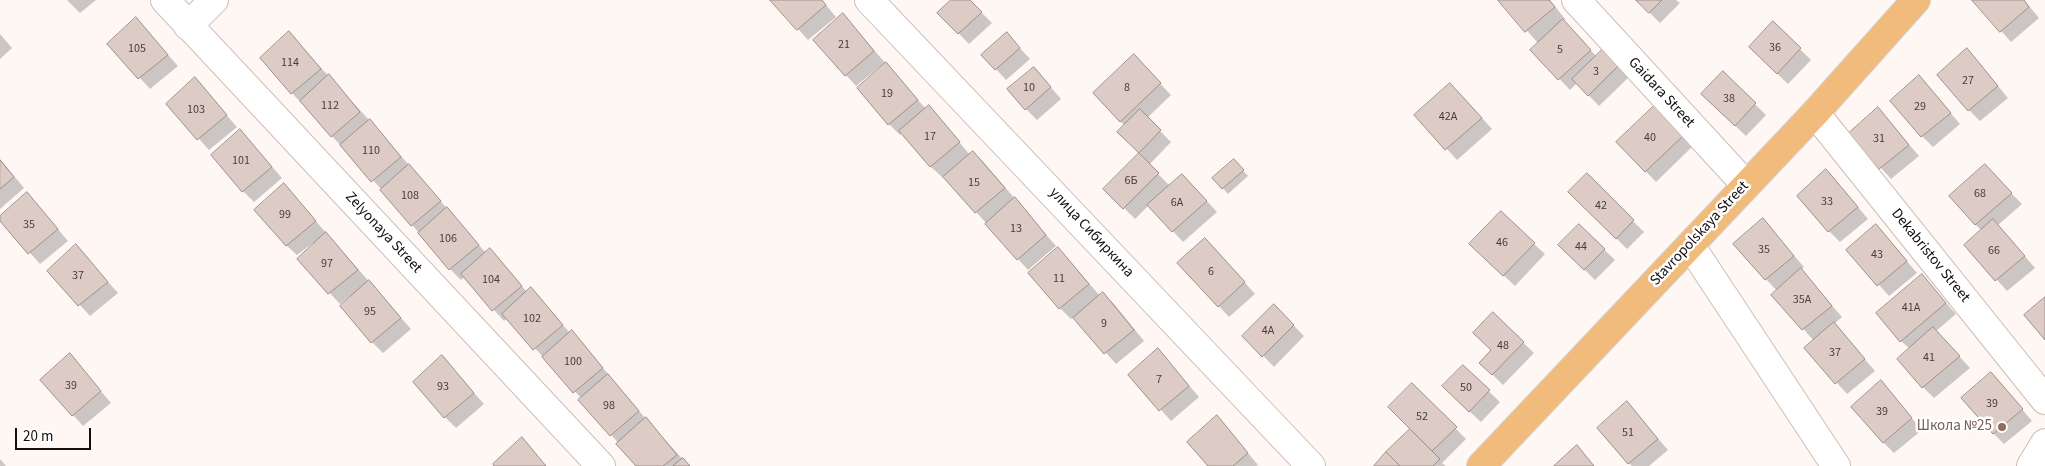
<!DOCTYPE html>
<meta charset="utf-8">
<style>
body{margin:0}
#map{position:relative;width:2045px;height:466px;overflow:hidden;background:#fef7f4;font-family:"Source Sans 3",sans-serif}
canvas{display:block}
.scale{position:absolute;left:15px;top:428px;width:76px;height:22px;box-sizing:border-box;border:2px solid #140e0c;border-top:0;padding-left:6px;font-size:15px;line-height:18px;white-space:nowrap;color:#140e0c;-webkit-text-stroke:4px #fff;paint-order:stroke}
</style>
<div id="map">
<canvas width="2045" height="466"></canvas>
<div class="scale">20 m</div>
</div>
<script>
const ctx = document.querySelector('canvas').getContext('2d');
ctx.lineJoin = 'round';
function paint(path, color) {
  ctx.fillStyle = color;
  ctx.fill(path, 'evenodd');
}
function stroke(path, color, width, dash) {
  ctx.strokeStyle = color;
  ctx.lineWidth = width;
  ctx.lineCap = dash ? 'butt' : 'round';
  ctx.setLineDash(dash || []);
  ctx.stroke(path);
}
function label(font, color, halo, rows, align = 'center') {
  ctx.font = font + ' "Source Sans 3",sans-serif';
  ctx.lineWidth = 5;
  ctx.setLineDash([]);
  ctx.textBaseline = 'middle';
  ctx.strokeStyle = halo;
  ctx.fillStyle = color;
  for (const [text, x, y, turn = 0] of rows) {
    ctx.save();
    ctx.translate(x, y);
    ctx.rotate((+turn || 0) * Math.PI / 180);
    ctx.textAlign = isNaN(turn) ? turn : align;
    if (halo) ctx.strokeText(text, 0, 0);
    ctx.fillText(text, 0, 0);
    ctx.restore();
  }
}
const shadow = new Path2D(`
 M67,0H96L80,13Z
 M772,0H822L836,17L808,40Z
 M953,0H969L992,23L969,44L939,13Z
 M1499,0H1550L1565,19L1563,21L1597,57L1604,50L1630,76L1599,106L1577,83L1570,90L1532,50L1539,44Z
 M1637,0H1676L1680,3L1660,23Z
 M1974,0H2024L2039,18L2011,42Z
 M843,15L926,109L929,106L970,155L973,152L984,163L1056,246L1028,270L944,176L942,177L931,167L902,133L900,135L889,124L884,63L856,86L846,75Z
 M136,19L178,66L150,89L109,44Z
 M1773,23L1811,60L1788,84L1761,58Z
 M289,33L380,132L486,253L490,249L527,292L531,289L570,333L572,332L582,343L645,418L689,466H637L582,399L507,318L504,321L464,277L461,280L450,269L382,190L292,93Z
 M0,34L12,48L0,59Z
 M1007,34L1030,59L1006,80L996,69Z
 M1134,56L1171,95L1147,118L1171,142L1149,165L1170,186H1193L1217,212L1183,242L1149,205L1135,219L1105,189L1141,153L1119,132L1125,126L1094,93Z
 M1977,61L2008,98L1980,121L1969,110Z
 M1034,68L1061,99L1037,120L1026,109Z
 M1723,73L1766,115L1746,136L1713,105Z
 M1919,76L1960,124L1933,147L1922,136Z
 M195,79L237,127L209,150L168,104Z
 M1461,95L1492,129L1457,160L1416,115Z
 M1878,109L1919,156L1891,179L1850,134Z
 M1666,117L1693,146L1656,182L1618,142Z
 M240,130L282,178L254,202L243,191Z
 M0,159L24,188L0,209Z
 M1239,166L1248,176L1228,194L1214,178Z
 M1587,175L1644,232L1627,249L1570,192Z
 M1995,177L2022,204L1998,225L2035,268L2007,291L1966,245L1982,231L1975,224Z
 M1837,182L1868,219L1840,242L1829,231Z
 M284,185L411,329L383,353L372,342L350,296L340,304L298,259L314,245L313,243L297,255L286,245Z
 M27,193L68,241L40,264L0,219Z
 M1763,220L1804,267L1801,270L1842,317L1834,324L1875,371L1847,394L1806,348L1814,341L1773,295L1777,291L1766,279Z
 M1876,225L1917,273L1889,296L1848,250Z
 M1579,226L1615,260L1595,280L1560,245Z
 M1534,244L1545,254L1515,286L1482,255Z
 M76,246L118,293L90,316L49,271Z
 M1216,250L1255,294L1229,317L1179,263Z
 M1068,259L1100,296L1103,294L1114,304L1144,341L1116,364L1074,317L1071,319L1060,308L1030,273Z
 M1922,276L1956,314L1936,331L1970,368L1934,398L1923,387L1910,349L1901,341Z
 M1274,306L1304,336L1274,367L1244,336Z
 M1493,314L1534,353L1503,385L1481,363L1492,351Z
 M1158,350L1199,397L1171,421L1130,375Z
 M70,355L111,403L83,426L73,415Z
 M442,357L484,404L456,428L445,417Z
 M1463,367L1500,402L1481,422L1454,397Z
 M1991,373L2032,421L2004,444L1993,433Z
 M1881,382L1922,430L1894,453L1883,442Z
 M1412,385L1466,439L1442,463L1446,466H1376L1412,429Z
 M1627,403L1668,450L1649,466H1632L1629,463Z
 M1227,428L1258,465L1256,466H1210Z
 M0,459L6,466H0Z`);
const building = new Path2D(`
 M770,0H822L826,5L797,30Z
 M951,0H970L982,12L958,34L937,13Z
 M1498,0H1549L1555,7L1525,32Z
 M1636,0H1662L1649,13Z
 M1972,0H2024L2029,7L2000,32Z
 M843,13L874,51L845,76L813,40Z
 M136,17L168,55L138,79L107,44Z
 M1563,19L1591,50L1558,80L1530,50Z
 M1773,21L1801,48L1777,74L1749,47Z
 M289,31L321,69L291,94L260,58Z
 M1007,32L1020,48L995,70L981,55Z
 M1604,48L1620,64L1588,96L1572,79Z
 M1967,48L1998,86L1968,111L1937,75Z
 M1134,54L1161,83L1120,122L1093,93Z
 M886,62L918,100L888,125L857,88Z
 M1034,67L1051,87L1025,110L1007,89Z
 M1723,71L1756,103L1735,126L1701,94Z
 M329,74L360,112L331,137L300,101Z
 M1919,75L1951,113L1921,137L1890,101Z
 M195,77L227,115L197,140L166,104Z
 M1450,83L1482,118L1445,150L1414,115Z
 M929,105L960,142L930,167L899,131Z
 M1655,105L1684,135L1645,172L1616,142Z
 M1878,107L1909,145L1879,169L1848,134Z
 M1140,109L1161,130L1139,153L1117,132Z
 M370,119L401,157L371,182L340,145Z
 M240,129L272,167L242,192L211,155Z
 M973,151L1005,188L975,213L943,177Z
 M1139,153L1159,173L1123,209L1103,189Z
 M1234,159L1244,170L1222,189L1212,178Z
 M0,160L14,177L0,189Z
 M409,164L441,201L411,226L380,190Z
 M1985,164L2012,193L1975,225L1949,196Z
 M1826,169L1858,207L1828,232L1797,196Z
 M1587,173L1634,220L1616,239L1568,192Z
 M1182,174L1207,201L1172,232L1147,205Z
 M284,183L316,221L286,246L254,210Z
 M27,192L58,229L28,254L0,221V216Z
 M1015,197L1046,235L1017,260L985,224Z
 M447,207L479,245L449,270L418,233Z
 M1501,211L1535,243L1503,276L1469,244Z
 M1763,218L1794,256L1765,280L1733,244Z
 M1993,219L2025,256L1995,281L1964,245Z
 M1579,224L1605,249L1584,270L1558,245Z
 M1876,224L1907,261L1877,286L1846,250Z
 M326,232L358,270L328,294L297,259Z
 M1205,238L1245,282L1218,307L1177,263Z
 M76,244L108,282L78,306L47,271Z
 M1058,247L1089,284L1059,309L1028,273Z
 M490,248L522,286L492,311L461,274Z
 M1801,268L1832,306L1802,330L1771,295Z
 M1922,274L1946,303L1900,342L1876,313Z
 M369,280L401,318L371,343L340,306Z
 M531,287L563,325L533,350L502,314Z
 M1103,292L1134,330L1104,354L1073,318Z
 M2045,297V340L2024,315Z
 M1274,304L1294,325L1262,357L1242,336Z
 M1493,312L1524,342L1492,375L1479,363L1491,350L1473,333Z
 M1834,322L1865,359L1835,384L1804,348Z
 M1933,327L1960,356L1922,388L1897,359Z
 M572,330L603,368L573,393L542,357Z
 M1158,348L1189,386L1159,411L1128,375Z
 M70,353L101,391L72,416L40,380Z
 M442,355L474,393L444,418L413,382Z
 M1463,365L1490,390L1469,412L1442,386Z
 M1991,372L2023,409L1993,434L1961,398Z
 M608,374L639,411L610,436L578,400Z
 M1881,380L1912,418L1883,443L1851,407Z
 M1412,383L1457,427L1432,451L1388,407Z
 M1627,401L1658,439L1628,464L1597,428Z
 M1217,415L1248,453L1233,466H1208L1187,442Z
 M646,417L677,455L663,466H636L616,444Z
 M1410,429L1440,459L1433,466H1400L1386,452Z
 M522,437L546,466H494L493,464Z
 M1577,445L1594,466H1554Z
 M1386,452L1400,466H1374Z
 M683,458L690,466H673Z`);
const minor = new Path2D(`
 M165,0L601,466
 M869,0L1311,466
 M1576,0L1746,185
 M188,26L214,0
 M1815,113L2045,400
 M1690,245L1836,466
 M2031,466L2045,443`);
const major = new Path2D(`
 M1481,466L1815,113L1916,0`);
const markers = [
 [2002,427,5,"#8d6e63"]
];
const numberNames = [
 ["21",844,45],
 ["36",1775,48],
 ["105",137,49],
 ["5",1560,50],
 ["114",290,63],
 ["3",1596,72],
 ["27",1968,81],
 ["10",1029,88],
 ["8",1127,88],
 ["19",887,94],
 ["38",1729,99],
 ["112",330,106],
 ["29",1920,107],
 ["103",196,110],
 ["42А",1448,117],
 ["17",930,137],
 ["40",1650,138],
 ["31",1879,139],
 ["110",371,151],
 ["101",241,161],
 ["6Б",1131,181],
 ["15",974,183],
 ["68",1980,194],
 ["108",410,196],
 ["33",1827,202],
 ["6А",1177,203],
 ["42",1601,206],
 ["99",285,215],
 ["35",29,225],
 ["13",1016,229],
 ["106",448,239],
 ["46",1502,243],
 ["44",1581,247],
 ["35",1764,250],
 ["66",1994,251],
 ["43",1877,255],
 ["97",327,264],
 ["6",1211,272],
 ["37",78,276],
 ["11",1059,279],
 ["104",491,280],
 ["35А",1802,300],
 ["41А",1911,308],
 ["95",370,312],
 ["102",532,319],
 ["9",1104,324],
 ["4А",1268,331],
 ["48",1503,346],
 ["37",1835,353],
 ["41",1929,358],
 ["100",573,362],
 ["7",1159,380],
 ["39",71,386],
 ["93",443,387],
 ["50",1466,388],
 ["39",1992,404],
 ["98",609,406],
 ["39",1882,412],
 ["52",1422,417],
 ["51",1628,433]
];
const streetNames = [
 ["Gaidara Street",1661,93,47],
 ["Zelyonaya Street",383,233,47],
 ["улица Сибиркина",1091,233,47],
 ["Stavropolskaya Street",1700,234,-47],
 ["Dekabristov Street",1930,256,51]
];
const educationNames = [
 ["Школа №25",1992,427]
];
paint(shadow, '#0003');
paint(building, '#ddccc6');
stroke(building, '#9f8f89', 1);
stroke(minor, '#cebdb7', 30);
stroke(major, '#d5d4d3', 30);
stroke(minor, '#fff', 28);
stroke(major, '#f1bb7c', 28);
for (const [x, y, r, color] of markers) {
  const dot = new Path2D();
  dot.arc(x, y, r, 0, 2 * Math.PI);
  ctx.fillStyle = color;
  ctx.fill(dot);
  stroke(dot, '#fff', 2);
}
label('12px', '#463e3a', null, numberNames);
label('15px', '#140e0c', '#fff', streetNames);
label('15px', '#785e54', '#fff', educationNames, 'right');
</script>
